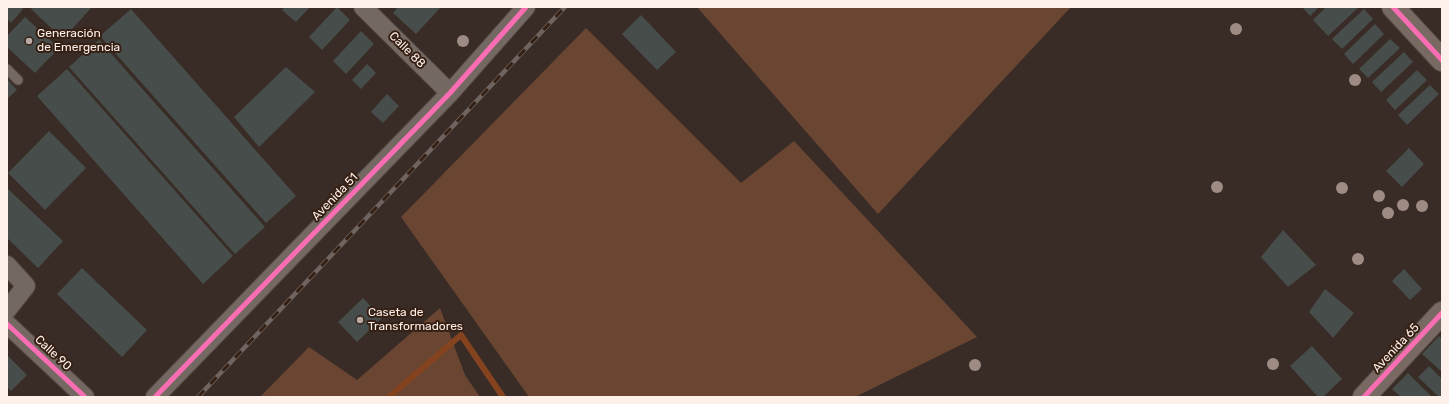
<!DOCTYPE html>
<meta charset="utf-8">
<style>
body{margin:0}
#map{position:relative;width:1449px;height:404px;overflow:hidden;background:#392c26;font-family:Rubik,sans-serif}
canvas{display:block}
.frame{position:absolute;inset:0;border:8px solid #fdf0ea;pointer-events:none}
</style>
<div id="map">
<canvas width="1449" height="404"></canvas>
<div class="frame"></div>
</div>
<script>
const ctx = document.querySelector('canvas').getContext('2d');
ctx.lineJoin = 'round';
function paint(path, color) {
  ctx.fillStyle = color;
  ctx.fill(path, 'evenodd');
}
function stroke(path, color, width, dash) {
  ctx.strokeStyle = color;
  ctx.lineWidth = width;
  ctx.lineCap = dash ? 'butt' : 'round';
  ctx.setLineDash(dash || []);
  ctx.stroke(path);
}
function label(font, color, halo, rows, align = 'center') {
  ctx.font = font + ' Rubik,sans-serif';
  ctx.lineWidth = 4;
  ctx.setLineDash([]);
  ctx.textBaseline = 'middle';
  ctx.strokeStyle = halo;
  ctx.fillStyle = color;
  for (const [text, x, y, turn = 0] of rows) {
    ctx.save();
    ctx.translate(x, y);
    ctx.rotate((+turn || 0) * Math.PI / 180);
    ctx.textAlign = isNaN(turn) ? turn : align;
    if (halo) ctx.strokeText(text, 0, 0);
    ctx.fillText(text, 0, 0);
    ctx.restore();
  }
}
const green = new Path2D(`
 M697,7H1071L878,214Z
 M586,28L741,183L794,141L977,337L855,397H529L401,217Z
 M440,308L465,375L480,397H260L309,347L357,380Z`);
const stream = new Path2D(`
 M389,397L461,335L503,397`);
const building = new Path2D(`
 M7,7H21L23,9L11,23L7,19Z
 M33,7H92L63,39L31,9Z
 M285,7H310L296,22L282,10Z
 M337,7L350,20L322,50L309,37Z
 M398,7H441L416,34L393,13Z
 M1302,7H1319L1310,16Z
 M1326,7H1359L1328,36L1313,20Z
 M131,9L296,196L266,223L100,36Z
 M1364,9L1373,19L1342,49L1332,39Z
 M641,15L676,52L657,70L622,34Z
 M25,17L59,48L35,73L7,47V36Z
 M1375,24L1384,34L1353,64L1344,54Z
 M361,31L374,44L346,74L333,61Z
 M1390,39L1400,48L1368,78L1359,69Z
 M99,40L265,227L235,254L69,67Z
 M1404,52L1413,62L1381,92L1372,82Z
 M367,64L376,73L361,89L352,80Z
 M286,67L315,92L259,147L234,117Z
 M67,69L233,256L203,284L37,96Z
 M1417,70L1427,80L1395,110L1386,100Z
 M7,79L17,90L7,99Z
 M1430,85L1439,94L1407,125L1398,115Z
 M387,94L399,106L383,123L371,112Z
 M49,131L86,168L45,210L8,173Z
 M1409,148L1424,164L1402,187L1386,171Z
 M7,188L63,241L38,268L7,238Z
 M1283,230L1316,265L1288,287L1261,257Z
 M82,268L147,330L122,357L57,294Z
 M1404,269L1422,289L1410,300L1392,281Z
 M1325,289L1354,313L1333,338L1309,312Z
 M363,298L382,318L357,342L338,322Z
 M1439,336L1442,339V372L1422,354Z
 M1312,346L1342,379L1323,397H1318L1290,366Z
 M7,355L27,375L11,391L7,387Z
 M1429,366L1442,379V397H1439L1418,377Z
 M1408,373L1432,397H1401L1392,389Z`);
const lane = new Path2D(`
 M7,69L18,80`);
const street = new Path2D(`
 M363,7L450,93
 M7,265L26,286L7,310
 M7,324L85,397
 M155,397L450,93L526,7`);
const secondary = new Path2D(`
 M1393,7L1442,60
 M1364,397L1442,313`);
const rail = new Path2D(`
 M198,397L565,7`);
const cycleway = new Path2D(`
 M1393,7L1442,60
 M7,324L85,397
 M155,397L450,93L526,7
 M1364,397L1442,313`);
const trees = [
 [1236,29],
 [463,41],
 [1355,80],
 [1217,187],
 [1342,188],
 [1379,196],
 [1403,205],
 [1422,206],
 [1388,213],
 [1358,259],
 [1273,364],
 [975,365]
];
const markers = [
 [29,41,4,"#b8aba5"],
 [360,320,4,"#b8aba5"]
];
const poiNames = [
 ["Generación",37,34],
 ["de Emergencia",37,48],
 ["Caseta de",368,313],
 ["Transformadores",368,327]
];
const streetNames = [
 ["Calle 88",407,50,45],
 ["Avenida 51",335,197,-46],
 ["Avenida 65",1396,348,-47],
 ["Calle 90",53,353,43]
];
paint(green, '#6a4532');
stroke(stream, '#84431e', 6);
paint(building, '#474d4b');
stroke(lane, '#534843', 11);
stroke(street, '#534843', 20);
stroke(secondary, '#534843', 24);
stroke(lane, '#746862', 9);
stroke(street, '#746862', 18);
stroke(secondary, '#786a63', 22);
stroke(rail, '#6f645f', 4.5);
stroke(rail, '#362014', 3, [9]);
stroke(cycleway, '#f96db3', 5);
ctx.fillStyle = '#9e8c84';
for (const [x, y] of trees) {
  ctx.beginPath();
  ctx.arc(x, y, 6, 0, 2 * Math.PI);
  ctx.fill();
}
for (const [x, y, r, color] of markers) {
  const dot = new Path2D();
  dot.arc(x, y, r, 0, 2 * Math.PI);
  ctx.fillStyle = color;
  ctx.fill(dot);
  stroke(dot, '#362014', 1.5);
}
label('12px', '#fdf0ea', '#362014', poiNames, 'left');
label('12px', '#fdf0ea', '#362014', streetNames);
</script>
